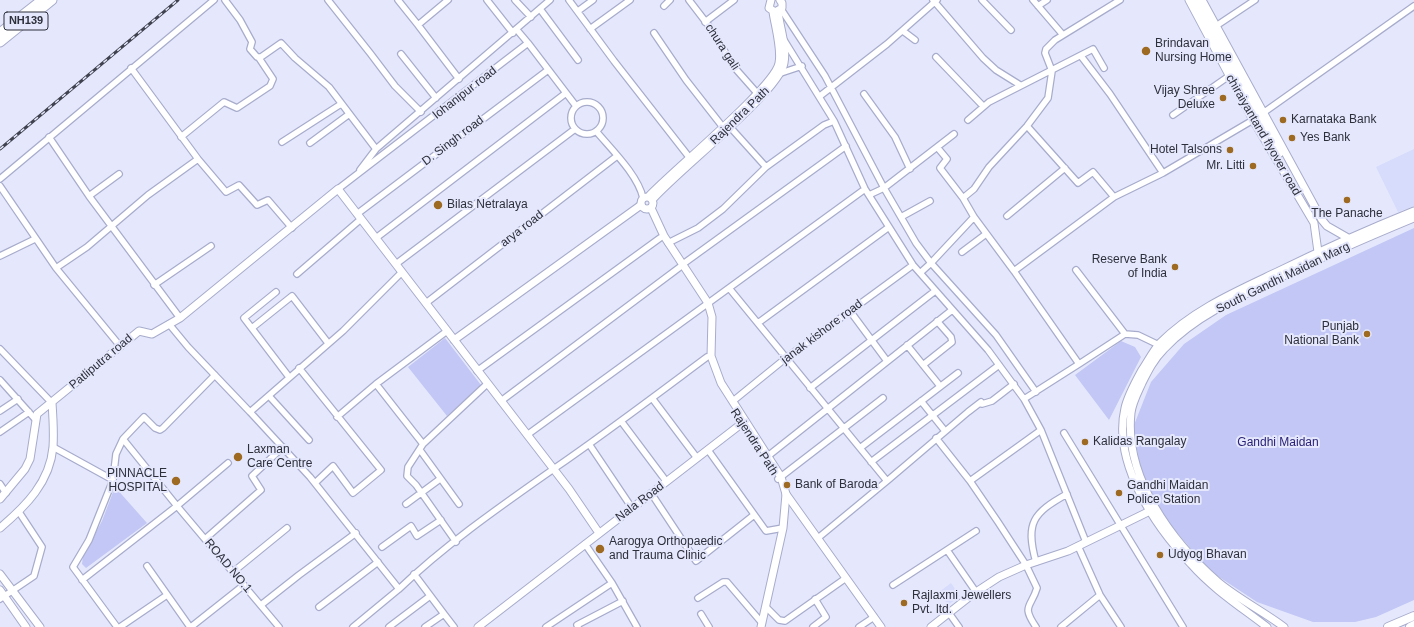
<!DOCTYPE html>
<style>
body{margin:0}
canvas{display:block;background:#e5e8fc}
</style>
<canvas width="1414" height="627"></canvas>
<script>
const ctx = document.querySelector('canvas').getContext('2d');
ctx.lineJoin = 'round';
function paint(path, color) {
  ctx.fillStyle = color;
  ctx.fill(path, 'evenodd');
}
function stroke(path, color, width, dash) {
  ctx.strokeStyle = color;
  ctx.lineWidth = width;
  ctx.lineCap = dash ? 'butt' : 'round';
  ctx.setLineDash(dash || []);
  ctx.stroke(path);
}
function label(font, color, halo, rows, align = 'center') {
  ctx.font = font + ' Helvetica,sans-serif';
  ctx.lineWidth = 4;
  ctx.setLineDash([]);
  ctx.textBaseline = 'middle';
  ctx.strokeStyle = halo;
  ctx.fillStyle = color;
  for (const [text, x, y, turn = 0] of rows) {
    ctx.save();
    ctx.translate(x, y);
    ctx.rotate((+turn || 0) * Math.PI / 180);
    ctx.textAlign = isNaN(turn) ? turn : align;
    if (halo) ctx.strokeText(text, 0, 0);
    ctx.fillText(text, 0, 0);
    ctx.restore();
  }
}
const built = new Path2D(`
 M1414,149V206L1398,212L1376,167Z
 M951,583L960,596L948,605L939,592Z`);
const green = new Path2D(`
 M1414,228V600L1376,617L1355,622H1313L1257,602L1210,571L1161,514L1139,465L1134,425L1151,382L1184,344L1226,315Z
 M445,338L481,385L447,416L408,367Z
 M1121,341L1135,347L1141,357L1109,420L1075,375Z
 M115,487L147,523L86,568L82,564L83,556L102,521Z`);
const minor = new Path2D(`
 M225,0L240,20L252,42L250,49L257,57H261L281,43L295,58L329,87L376,149
 M328,0L370,53L395,86L421,112
 M398,0L418,25
 M448,0L418,25L459,79
 M487,0L513,33
 M515,0L531,17
 M569,0L614,61L689,157
 M689,0L712,30L734,67L757,93
 M933,0L983,58L996,70L1020,85
 M982,0L1011,30
 M1033,0L1063,35
 M1120,0L1055,40L1046,49L1045,53L1052,71L1048,98L1027,126L989,167L974,189L963,198L974,217L1014,271L1114,197L1163,173L1253,120
 M664,6L670,0
 M1038,6L1047,0
 M540,9L578,60
 M781,9L825,76L884,188L916,243L931,263L996,335L1036,392
 M578,11L593,0
 M705,22L734,0
 M1216,26L1255,0
 M590,29L630,0
 M517,30L528,43
 M903,31L915,40
 M654,33L686,80L722,126
 M784,40L834,121L865,189L913,265L988,350L1024,399L1041,430L1086,542
 M401,54L436,98
 M1081,56L1110,94L1163,173
 M936,57L983,106
 M781,73L802,66
 M864,94L895,137L910,169
 M820,96L887,44L937,0
 M571 118a16 16 0 1 1 32 0a16 16 0 1 1-32 0Z
 M1263,113L1414,6
 M1173,115L1229,76
 M968,120L989,102L1093,49L1104,68
 M1027,126L1078,183L1093,172L1114,197
 M730,127L766,167
 M596,131C611,149 638,175 643,198
 M49,137L89,196L180,318
 M181,137L224,102L237,108L270,86L273,79L259,58
 M282,142L341,104
 M310,143L348,115
 M937,147L947,159L940,168L963,198
 M198,159L226,192L239,185L257,205L268,200L292,228
 M360,170L376,149L550,0
 M0,179L214,0
 M0,186L56,268
 M338,189L528,43L576,106
 M869,195L884,188L954,134
 M89,196L119,174
 M357,214L548,70
 M1007,216L1065,168
 M901,217L930,201
 M376,238L566,93
 M668,243L698,228L723,209L766,167L824,125L834,121
 M962,252L986,234
 M0,256L35,239
 M396,264L575,129
 M683,264L846,146
 M1076,270L1125,334
 M1014,271L1079,364L1024,399
 M402,272L343,331L250,412L310,477L399,589C446,544 501,506 555,468C606,433 656,395 707,357
 M920,273L931,263L974,217
 M297,274L361,219
 M154,285L211,246
 M729,288L887,481L818,538
 M276,292L244,318L289,377
 M426,303L617,156
 M850,311L887,361
 M758,323L889,227
 M169,324L188,347L250,412
 M252,328L292,296L328,343
 M447,331L376,384L423,444L487,384
 M907,345L940,386
 M120,346L56,268L87,247L148,195L198,159L131,68
 M0,349L52,403
 M1079,364L1125,334L1138,335L1161,346
 M923,365L952,342L951,337L937,321
 M299,368L381,470L353,493L333,466L315,483
 M477,371L660,238
 M0,380L35,419
 M810,388L935,291
 M269,396L309,440
 M652,398L697,458
 M501,401L680,267
 M733,401L786,358L913,265
 M921,401L945,431
 M0,411L18,399
 M337,417L376,384
 M621,421L666,481
 M0,432L29,412
 M1064,433L1183,627
 M527,435L865,189
 M936,438L970,481L998,522L1026,565L1037,588C1031,608 1021,605 1036,627
 M123,439L144,417L155,428L160,430L163,428L215,375
 M423,444L408,467L407,476L416,485L456,542
 M589,444L632,508
 M53,447L113,480L89,540L73,567L117,627
 M860,448L958,373
 M420,450L459,504
 M708,450L766,531L783,528
 M768,456L952,310
 M871,462L999,365
 M228,463L177,506L279,627
 M778,479L883,398
 M887,481L968,412L981,402L982,404L992,401L1014,384
 M970,481L1041,430
 M0,484L6,493
 M651,493L696,561L754,515
 M406,504L440,479
 M205,539L261,490L252,476L283,447
 M585,544L612,583L637,627
 M1078,546L1100,595L1121,627
 M382,547L411,526L417,536L441,520
 M947,550L976,592
 M1036,562C1025,523 1033,513 1067,494
 M147,566L190,627
 M233,572L287,528
 M414,574L444,614
 M82,580L177,506L123,439L116,454L113,480
 M893,585L976,531
 M698,598L723,582H727L762,623
 M0,599L34,576L42,547L19,512
 M261,605L299,575L356,533
 M319,607L378,562
 M766,607L779,620L785,621L846,578
 M949,613L959,627
 M701,614L709,627
 M120,627L167,595
 M191,627L244,585
 M353,627L399,589
 M389,627L430,596
 M425,627L444,614L454,627
 M546,627L612,583
 M578,627L577,625L623,601
 M813,627L826,617L815,599
 M859,627L874,617
 M1061,627L1100,595`);
const tertiary = new Path2D(`
 M454,340L641,205
 M786,494L881,627
 M0,499L25,469L30,459L37,414L139,331L152,334L180,318L338,189L569,489L599,533
 M0,528C26,506 50,482 53,447C54,432 53,417 52,403`);
const secondary = new Path2D(`
 M771,0L769,8L775,12L782,8V3L780,0
 M1189,0L1253,120L1314,223L1318,252H1321
 M1195,0L1279,154
 M1202,0L1322,220L1327,226L1348,238
 M648,197C671,172 775,87 779,63C782,49 775,26 773,12
 M641 203a6 6 0 1 1 12 0a6 6 0 1 1-12 0Z
 M652,200C677,171 780,91 784,63C787,47 780,28 778,12
 M651,208L664,236L708,303L712,317L711,356L721,383L781,477L786,494L783,528L761,627
 M0,574L40,627
 M0,590L26,627
 M478,627L745,421
 M931,627L973,594L999,577L1026,565L1068,551L1150,511
 M1267,627C1241,607 1213,589 1191,564C1155,526 1112,463 1125,408C1128,395 1136,381 1142,370C1148,361 1153,351 1160,343C1193,310 1235,292 1277,272C1322,250 1367,230 1414,211
 M1284,627C1264,612 1237,598 1218,582C1172,542 1124,478 1131,413C1132,403 1138,392 1142,383C1148,371 1154,359 1164,349C1194,317 1238,297 1277,279C1322,257 1368,237 1414,218`);
const primary = new Path2D(`
 M1388,627L1414,616
 M1410,627L1414,625`);
const trunk = new Path2D(`
 M0,33L42,0
 M0,42L52,0`);
const rail = new Path2D(`
 M0,149L178,0`);
const markers = [
 [1146,51,5,"#9e6921"],
 [1223,98,4,"#9e6921"],
 [1283,120,4,"#9e6921"],
 [1292,138,4,"#9e6921"],
 [1230,150,4,"#9e6921"],
 [1253,166,4,"#9e6921"],
 [1347,200,4,"#9e6921"],
 [438,205,5,"#9e6921"],
 [1175,267,4,"#9e6921"],
 [1367,334,4,"#9e6921"],
 [1085,442,4,"#9e6921"],
 [238,457,5,"#9e6921"],
 [176,481,5,"#9e6921"],
 [787,485,4,"#9e6921"],
 [1119,493,4,"#9e6921"],
 [600,549,5,"#9e6921"],
 [1160,555,4,"#9e6921"],
 [904,603,4,"#9e6921"]
];
const shields = [
 [26,21,44]
];
const shieldNames = [
 ["NH139",26,21]
];
const poiNames = [
 ["Brindavan",1155,44],
 ["Nursing Home",1155,58],
 ["Vijay Shree",1215,91,"right"],
 ["Deluxe",1215,105,"right"],
 ["Karnataka Bank",1291,120],
 ["Yes Bank",1300,138],
 ["Hotel Talsons",1222,150,"right"],
 ["Mr. Litti",1245,166,"right"],
 ["Bilas Netralaya",447,205],
 ["The Panache",1347,214,"center"],
 ["Reserve Bank",1167,260,"right"],
 ["of India",1167,274,"right"],
 ["Punjab",1359,327,"right"],
 ["National Bank",1359,341,"right"],
 ["Kalidas Rangalay",1093,442],
 ["Laxman",247,450],
 ["Care Centre",247,464],
 ["PINNACLE",167,474,"right"],
 ["HOSPITAL",167,488,"right"],
 ["Bank of Baroda",795,485],
 ["Gandhi Maidan",1127,486],
 ["Police Station",1127,500],
 ["Aarogya Orthopaedic",609,542],
 ["and Trauma Clinic",609,556],
 ["Udyog Bhavan",1168,555],
 ["Rajlaxmi Jewellers",912,596],
 ["Pvt. ltd.",912,610]
];
const streetNames = [
 ["chura gali",722,47,57],
 ["lohanipur road",465,93,-38],
 ["Rajendra Path",740,116,-44],
 ["chiraiyantand flyover road",1263,135,60],
 ["D. Singh road",453,141,-37],
 ["arya road",522,229,-38],
 ["South Gandhi Maidan Marg",1283,278,-26],
 ["janak kishore road",822,332,-37],
 ["Patliputra road",101,362,-40],
 ["Rajendra Path",754,442,57],
 ["Nala Road",640,502,-37],
 ["ROAD NO.1",228,566,50]
];
const parkNames = [
 ["Gandhi Maidan",1278,443]
];
paint(built, '#d7dbfc');
paint(green, '#c2c7f5');
stroke(minor, '#a8accc', 8);
stroke(tertiary, '#a8accc', 9);
stroke(secondary, '#a8accc', 9);
stroke(primary, '#a8accc', 10);
stroke(trunk, '#a8accc', 11);
stroke(minor, '#fff', 5.5);
stroke(tertiary, '#fff', 7);
stroke(secondary, '#fff', 7);
stroke(primary, '#fff', 8);
stroke(trunk, '#fff', 9);
stroke(rail, '#40424f', 3);
stroke(rail, '#e5e8fc', 1.5, [4.5]);
for (const [x, y, r, color] of markers) {
  const dot = new Path2D();
  dot.arc(x, y, r, 0, 2 * Math.PI);
  ctx.fillStyle = color;
  ctx.fill(dot);
  stroke(dot, '#e5e8fc', 1.5);
}
for (const [x, y, w] of shields) {
  const box = new Path2D();
  box.roundRect(x - w / 2, y - 9, w, 18, 3);
  ctx.fillStyle = '#e5e8fc';
  ctx.fill(box);
  stroke(box, '#2d2f3b', 1);
}
label('bold 11px', '#2d2f3b', null, shieldNames);
label('12px', '#2d2f3b', '#e5e8fc', poiNames, 'left');
label('12px', '#2d2f3b', '#e5e8fc', streetNames);
label('12px', '#2b2277', '#e5e8fc', parkNames);
</script>
